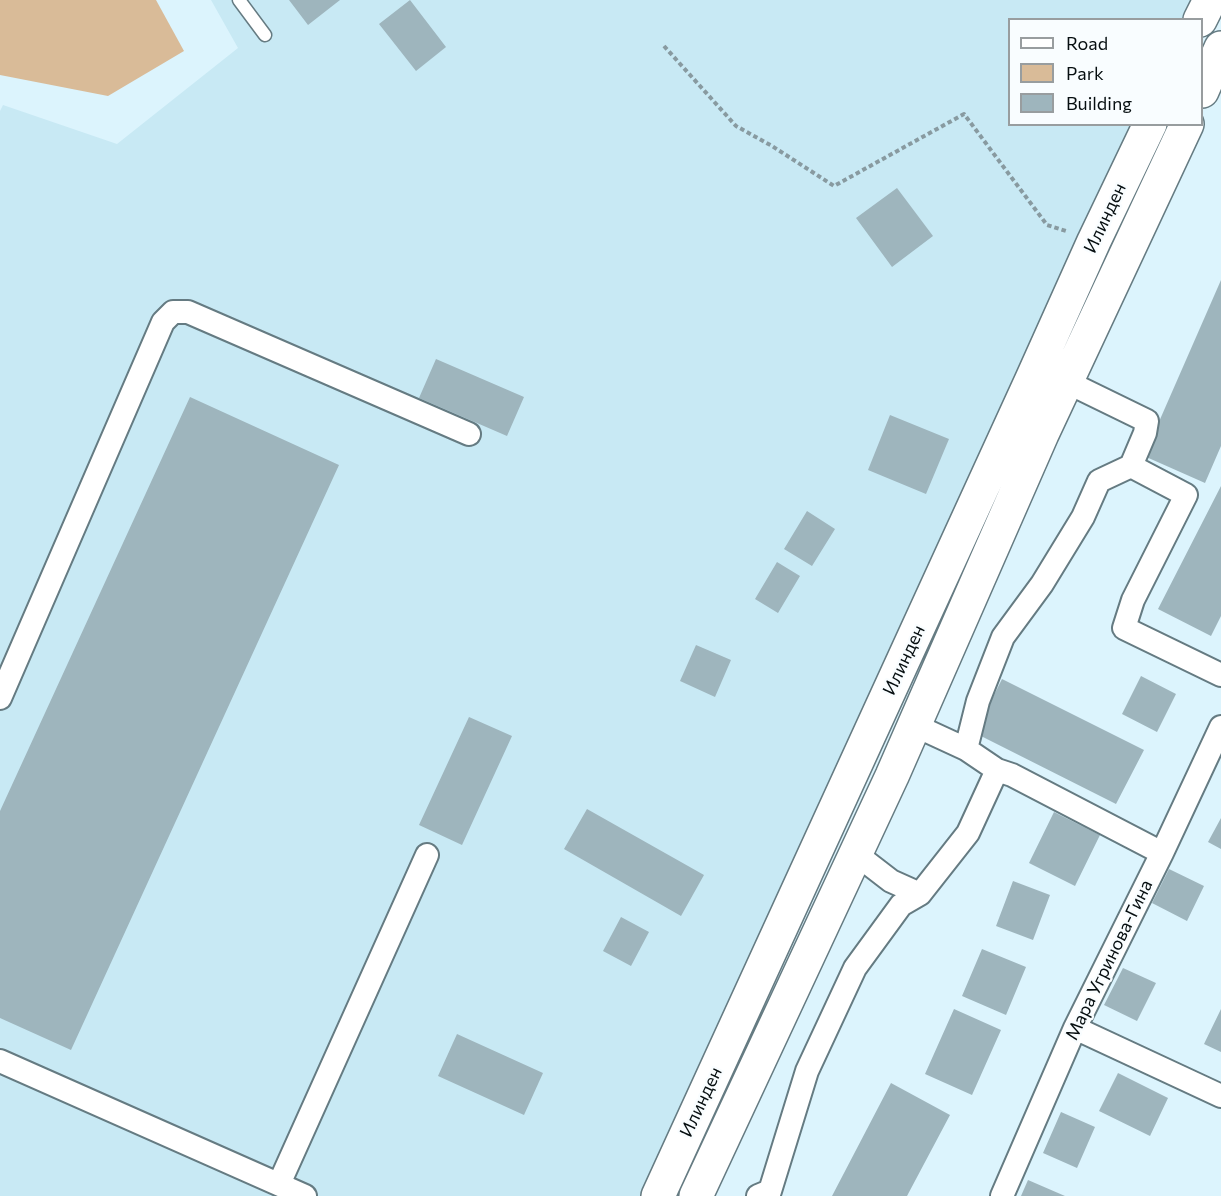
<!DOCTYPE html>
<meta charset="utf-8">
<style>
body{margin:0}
#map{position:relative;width:1221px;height:1196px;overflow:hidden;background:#dcf4fd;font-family:Commissioner,sans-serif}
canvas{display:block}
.legend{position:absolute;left:1008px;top:18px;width:195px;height:108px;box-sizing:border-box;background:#f9fdff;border:2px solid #989d9f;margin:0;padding:8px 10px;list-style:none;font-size:18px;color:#060e10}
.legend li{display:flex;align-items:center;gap:12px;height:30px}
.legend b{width:30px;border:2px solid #989d9f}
</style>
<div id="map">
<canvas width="1221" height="1196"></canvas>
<ul class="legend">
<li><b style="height:8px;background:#fff"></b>Road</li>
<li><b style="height:16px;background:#d9bb98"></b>Park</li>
<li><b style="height:16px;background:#9eb5bd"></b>Building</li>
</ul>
</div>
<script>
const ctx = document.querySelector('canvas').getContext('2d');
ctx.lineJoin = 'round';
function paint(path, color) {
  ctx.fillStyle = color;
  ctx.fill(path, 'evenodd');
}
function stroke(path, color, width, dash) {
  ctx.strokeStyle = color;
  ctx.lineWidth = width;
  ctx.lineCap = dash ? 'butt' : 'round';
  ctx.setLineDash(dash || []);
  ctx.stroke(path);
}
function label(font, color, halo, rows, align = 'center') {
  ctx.font = font + ' Commissioner,sans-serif';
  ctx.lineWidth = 4.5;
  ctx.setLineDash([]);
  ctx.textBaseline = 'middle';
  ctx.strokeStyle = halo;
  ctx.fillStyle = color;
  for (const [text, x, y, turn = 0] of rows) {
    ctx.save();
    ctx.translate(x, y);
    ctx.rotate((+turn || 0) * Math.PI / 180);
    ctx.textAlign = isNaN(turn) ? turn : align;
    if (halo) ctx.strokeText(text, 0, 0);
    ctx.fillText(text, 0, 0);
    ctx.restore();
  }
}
const built = new Path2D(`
 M211,0H1192L1184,19L1010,20V124L1136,125L651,1196H0V111L3,105L117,144L238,48Z`);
const green = new Path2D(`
 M0,0H156L184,51L108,96L0,75Z`);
const building = new Path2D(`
 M289,0H340L308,25Z
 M410,0L446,47L416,71L379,24Z
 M897,188L933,236L892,267L856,218Z
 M1221,280V446L1205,483L1144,456Z
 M436,359L524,397L507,436L419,398Z
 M190,397L339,465L71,1050L0,1018V811Z
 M890,415L949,439L926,494L868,470Z
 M1221,486V616L1211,636L1158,609Z
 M807,511L835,529L812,566L784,549Z
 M777,562L800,576L778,613L755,599Z
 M696,645L731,660L715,697L680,681Z
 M1141,676L1176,694L1157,732L1122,714Z
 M1002,679L1144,750L1116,804L975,733Z
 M469,717L512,736L462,845L419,825Z
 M587,809L704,875L681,916L564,849Z
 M1054,812L1100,835L1075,886L1029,863Z
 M1221,818V849L1208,842Z
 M1169,869L1204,886L1187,921L1152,903Z
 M1013,881L1050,895L1033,940L996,926Z
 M621,917L649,932L631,966L603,951Z
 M982,949L1026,967L1006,1015L962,996Z
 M1123,968L1156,983L1137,1021L1104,1005Z
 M954,1009L1001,1030L972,1095L925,1074Z
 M1221,1009V1052L1204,1044Z
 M457,1034L543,1073L524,1115L438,1076Z
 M1118,1073L1168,1098L1150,1136L1099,1111Z
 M891,1083L950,1115L907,1196H832Z
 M1061,1112L1095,1127L1077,1168L1043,1153Z
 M1028,1180L1065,1196H1021Z`);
const path = new Path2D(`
 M664,46L736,126L772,146L834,186L964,114L1047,225L1066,231`);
const lane = new Path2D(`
 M239,0L265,35`);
const street = new Path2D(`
 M1067,382L1147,421L1145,433L1131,466
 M0,698L163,322L173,312H188L469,434
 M914,725L966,749L997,770
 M966,749L978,701L1003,637L1042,584L1083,517L1099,481L1131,466L1186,495L1133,600L1124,628L1221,675
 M856,854L891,881L920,894
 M1075,1028L1221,1096
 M0,1061L305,1196
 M279,1184L427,855
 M758,1196L770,1191L807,1071L855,968L901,905L920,894L968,833L997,770L1012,775L1162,853
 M1002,1196L1075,1028L1162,853L1221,727`);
const primary = new Path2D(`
 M1200,20L1210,0
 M1202,91L1221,48
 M658,1196L1032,379L1094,241L1150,124
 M696,1196L892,776L1042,434L1187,124`);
const streetNames = [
 ["Илинден",1105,218,-65],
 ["Илинден",904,660,-65],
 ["Мара Угринова-Гина",1109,960,-64],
 ["Илинден",701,1102,-65]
];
paint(built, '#c8e9f4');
paint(green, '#d9bb98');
paint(building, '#9eb5bd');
stroke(lane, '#657b82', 15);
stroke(street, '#657b82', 26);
stroke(primary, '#657b82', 36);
stroke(path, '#889aa0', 4, [4.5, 3]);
stroke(lane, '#fff', 12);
stroke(street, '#fff', 22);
stroke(primary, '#fff', 33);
label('18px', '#060e10', '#f9fdff', streetNames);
</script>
